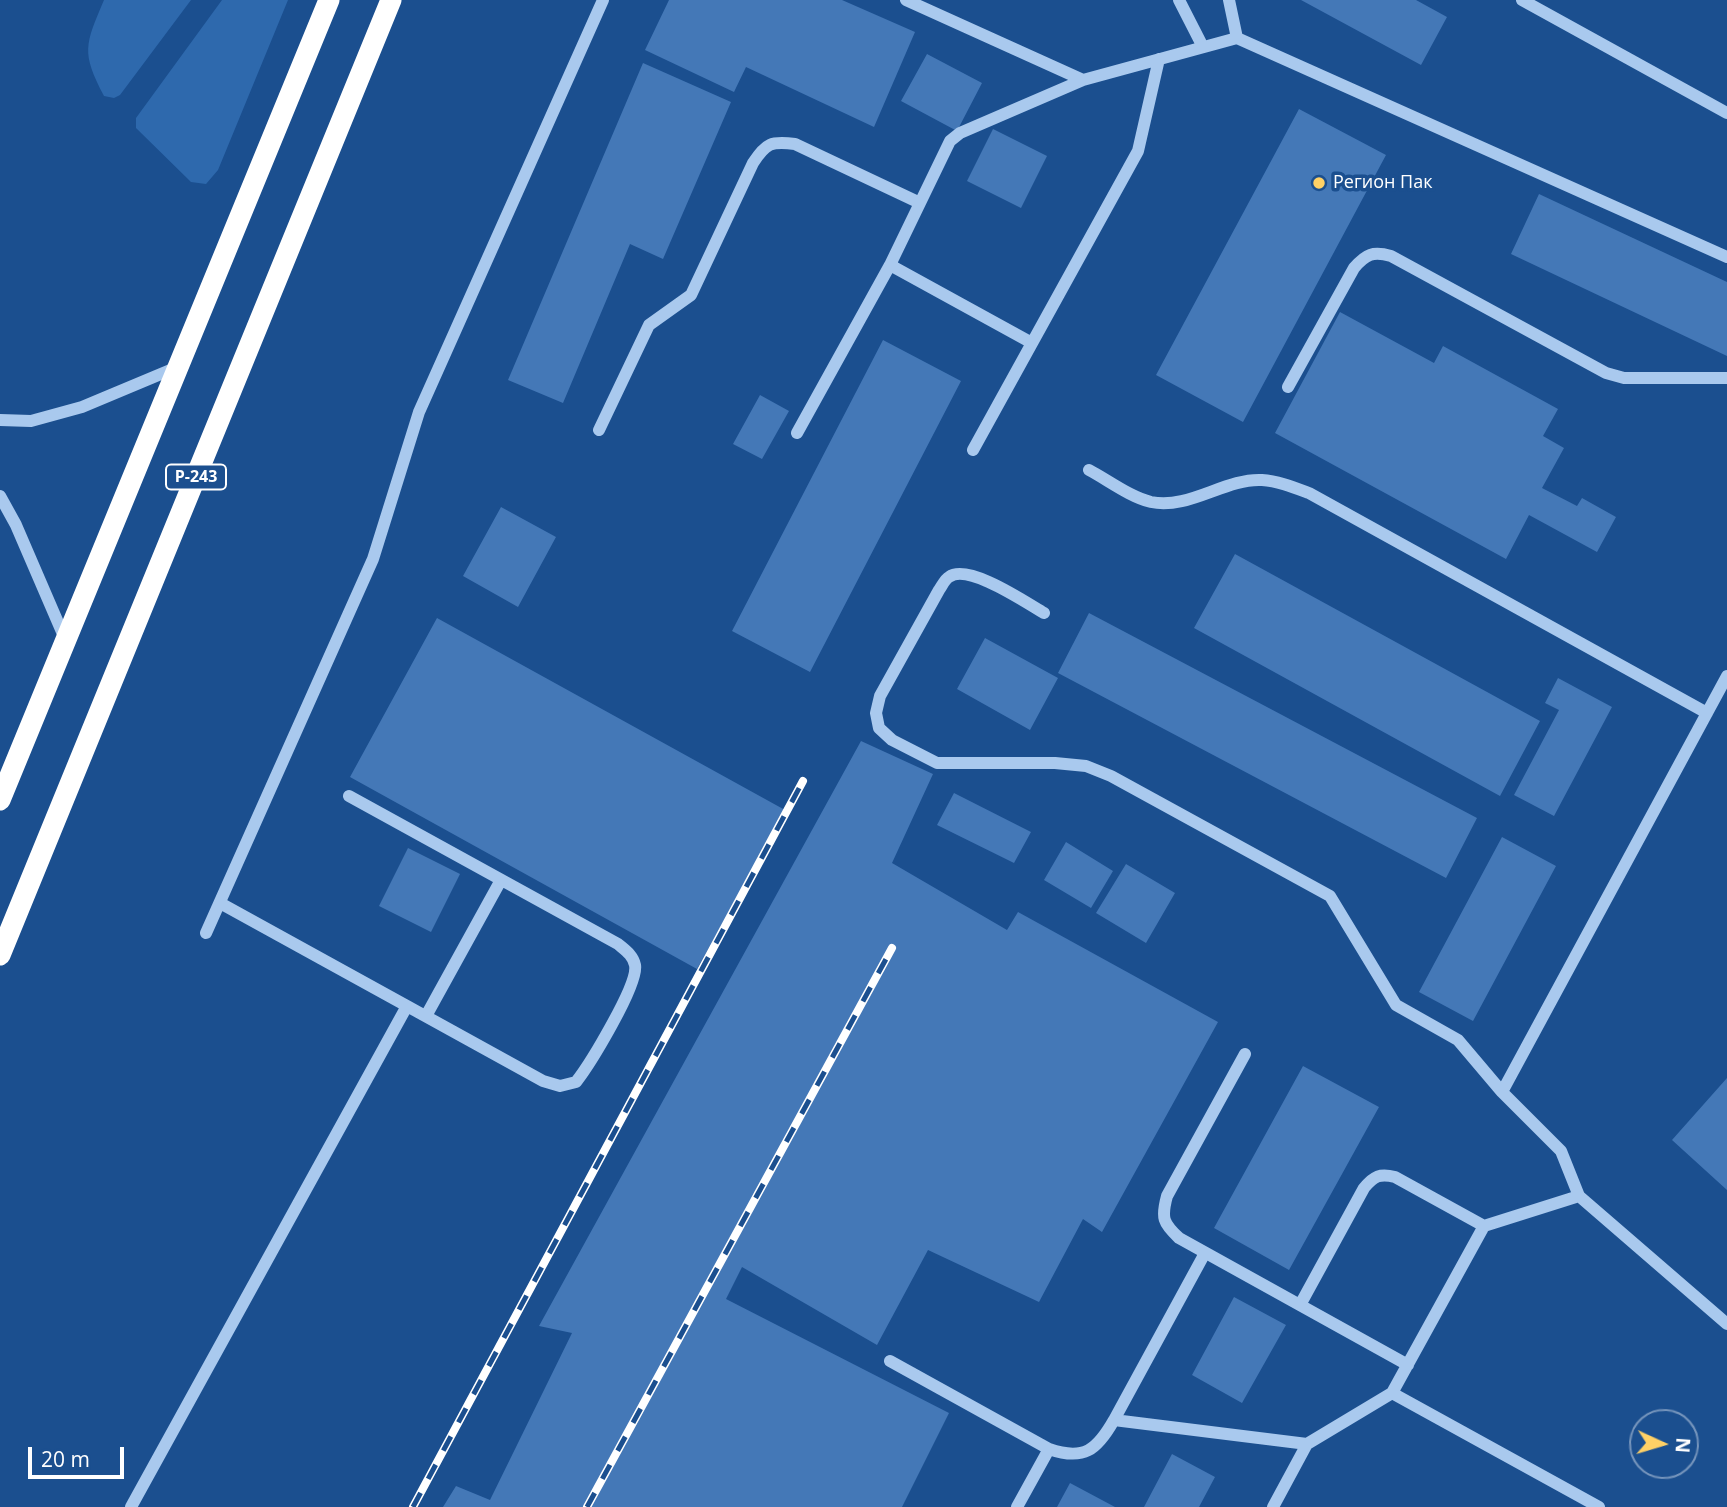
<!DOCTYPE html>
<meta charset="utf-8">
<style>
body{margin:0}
#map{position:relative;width:1727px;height:1507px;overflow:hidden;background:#1b4f8f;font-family:"Open Sans",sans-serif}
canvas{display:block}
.north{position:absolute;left:1629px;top:1409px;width:70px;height:70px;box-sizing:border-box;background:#1b4f8f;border:2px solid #7695bc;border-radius:50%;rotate:94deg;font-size:19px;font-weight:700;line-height:28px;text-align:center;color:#fff}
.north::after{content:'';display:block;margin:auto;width:24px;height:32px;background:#ffd166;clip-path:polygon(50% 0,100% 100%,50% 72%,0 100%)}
.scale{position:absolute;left:28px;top:1447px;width:96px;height:32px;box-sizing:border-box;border:4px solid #fff;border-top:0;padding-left:9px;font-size:21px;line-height:24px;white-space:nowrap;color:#fff;-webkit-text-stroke:5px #1b4f8f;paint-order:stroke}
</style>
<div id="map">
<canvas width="1727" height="1507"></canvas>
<div class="north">N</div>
<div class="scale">20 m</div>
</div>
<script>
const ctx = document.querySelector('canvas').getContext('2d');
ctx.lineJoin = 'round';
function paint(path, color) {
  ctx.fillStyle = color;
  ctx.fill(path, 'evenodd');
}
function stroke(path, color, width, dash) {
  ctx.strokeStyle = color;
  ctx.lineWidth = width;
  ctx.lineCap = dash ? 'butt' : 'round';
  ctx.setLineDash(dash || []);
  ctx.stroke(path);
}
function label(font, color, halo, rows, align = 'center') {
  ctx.font = font + ' "Open Sans",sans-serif';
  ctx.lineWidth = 7;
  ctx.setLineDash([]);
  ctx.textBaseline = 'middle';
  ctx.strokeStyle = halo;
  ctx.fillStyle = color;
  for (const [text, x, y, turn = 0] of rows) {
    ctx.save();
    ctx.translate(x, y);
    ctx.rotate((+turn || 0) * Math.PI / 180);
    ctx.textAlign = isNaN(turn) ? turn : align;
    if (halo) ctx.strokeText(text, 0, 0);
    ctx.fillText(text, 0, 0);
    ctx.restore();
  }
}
const green = new Path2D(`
 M104,0H191L120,95L114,98L104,96C81,52 85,45 104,0Z
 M222,0H288L218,170L206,184L191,182L136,128V118Z`);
const building = new Path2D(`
 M669,0H842L915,32L874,127L746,67L734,92L645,50Z
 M1301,0H1416L1447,17L1421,65Z
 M927,54L982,83L957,131L901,101Z
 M643,63L731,102L663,259L630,244L563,403L508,380Z
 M1299,109L1386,155L1243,422L1156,375Z
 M993,129L1047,156L1021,208L967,181Z
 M1539,194L1727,282V356L1511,254Z
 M1340,312L1434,363L1443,346L1558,409L1543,436L1564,448L1542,488L1577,506L1582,498L1616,517L1597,552L1529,515L1506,559L1275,433Z
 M883,340L961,381L810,672L732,631Z
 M760,395L789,411L762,459L733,444Z
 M501,507L556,537L518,607L463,576Z
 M1235,554L1540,721L1500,796L1194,628Z
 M1089,613L1477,818L1446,878L1058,673Z
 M437,618L785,810L697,969L350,777Z
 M985,638L1058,678L1030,730L957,689Z
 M1558,678L1612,707L1554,816L1514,795L1559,710L1545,703Z
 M861,741L933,774L892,863L1007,930L1018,912L1218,1022L1102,1232L1083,1219L1039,1302L928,1250L877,1345L742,1267L726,1299L949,1413L902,1507H443L456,1486L490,1500L572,1333L539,1326Z
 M954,793L1031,832L1014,863L937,825Z
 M1502,837L1556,866L1473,1021L1419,992Z
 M1066,842L1113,871L1091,908L1044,880Z
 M408,848L460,874L431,932L379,906Z
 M1126,864L1175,893L1146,943L1096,913Z
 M1303,1066L1379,1107L1289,1270L1214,1228Z
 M1727,1078V1190L1672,1140Z
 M1234,1297L1286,1325L1242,1403L1192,1375Z
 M1172,1454L1215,1477L1199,1507H1144Z
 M1070,1483L1115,1507H1057Z`);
const minor = new Path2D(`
 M906,0L1083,80L1237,38L1727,257
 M1179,0L1203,47
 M1229,0L1237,38
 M1522,0L1727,113
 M890,265L1032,343
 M1288,387L1354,268C1366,254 1373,251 1391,256L1606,373L1624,378H1727
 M0,420L31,421L82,407L180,366
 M599,430L649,325L691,295L753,163C766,143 771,141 795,144L920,203L950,141L960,133L1083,80
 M797,433L890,265L920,203
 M973,450L1138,151L1159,59
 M1089,470C1108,480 1130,497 1151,502C1189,510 1225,478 1262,480C1278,481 1293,487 1309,493L1707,713
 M0,496L16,525L66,641
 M1044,613C1025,602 968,563 949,577C945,579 942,586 939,590L880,696L876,713L879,728L892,740L937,763H1055L1086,766L1111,776L1330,896L1396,1005L1458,1040L1502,1092
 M1727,676L1502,1092L1561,1151L1579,1196L1727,1324
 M349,796L618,944C625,950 633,955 635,965C639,984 590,1064 576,1082L560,1086L543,1081L407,1006
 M206,933L373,559L419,412L603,0
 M426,1016L501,880
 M1245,1054L1167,1196C1161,1218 1163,1223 1179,1238L1408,1365
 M1300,1305L1364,1188C1374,1176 1380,1173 1395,1177L1484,1226
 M890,1361L1049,1449C1084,1461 1097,1450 1114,1420L1307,1444L1392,1393L1484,1226L1579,1196
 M1392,1393L1599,1507
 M1114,1420L1205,1253
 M131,1507L407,1006L220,903
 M1017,1507L1049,1449
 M1273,1507L1307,1444`);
const highway = new Path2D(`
 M0,800L329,0
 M0,955L391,0`);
const rail = new Path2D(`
 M413,1507L803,781
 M587,1507L892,948`);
const markers = [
 [1319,183,7,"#ffd166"]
];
const shields = [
 [196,477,60]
];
const shieldNames = [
 ["Р-243",196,477]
];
const poiNames = [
 ["Регион Пак",1333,183]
];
paint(green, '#2e69ad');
paint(building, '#4478b7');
stroke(minor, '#a9c9ee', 12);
stroke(highway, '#fff', 21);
stroke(rail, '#fff', 8);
stroke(rail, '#1b4f8f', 5, [16]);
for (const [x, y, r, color] of markers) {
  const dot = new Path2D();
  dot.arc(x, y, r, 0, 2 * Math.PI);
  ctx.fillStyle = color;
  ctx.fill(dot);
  stroke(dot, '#1b4f8f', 2.5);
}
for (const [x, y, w] of shields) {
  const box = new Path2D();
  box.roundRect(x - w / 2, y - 12.5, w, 25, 5);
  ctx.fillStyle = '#1b4f8f';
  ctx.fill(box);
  stroke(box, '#fff', 2);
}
label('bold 16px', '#fff', null, shieldNames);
label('18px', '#fff', '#1b4f8f', poiNames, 'left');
</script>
